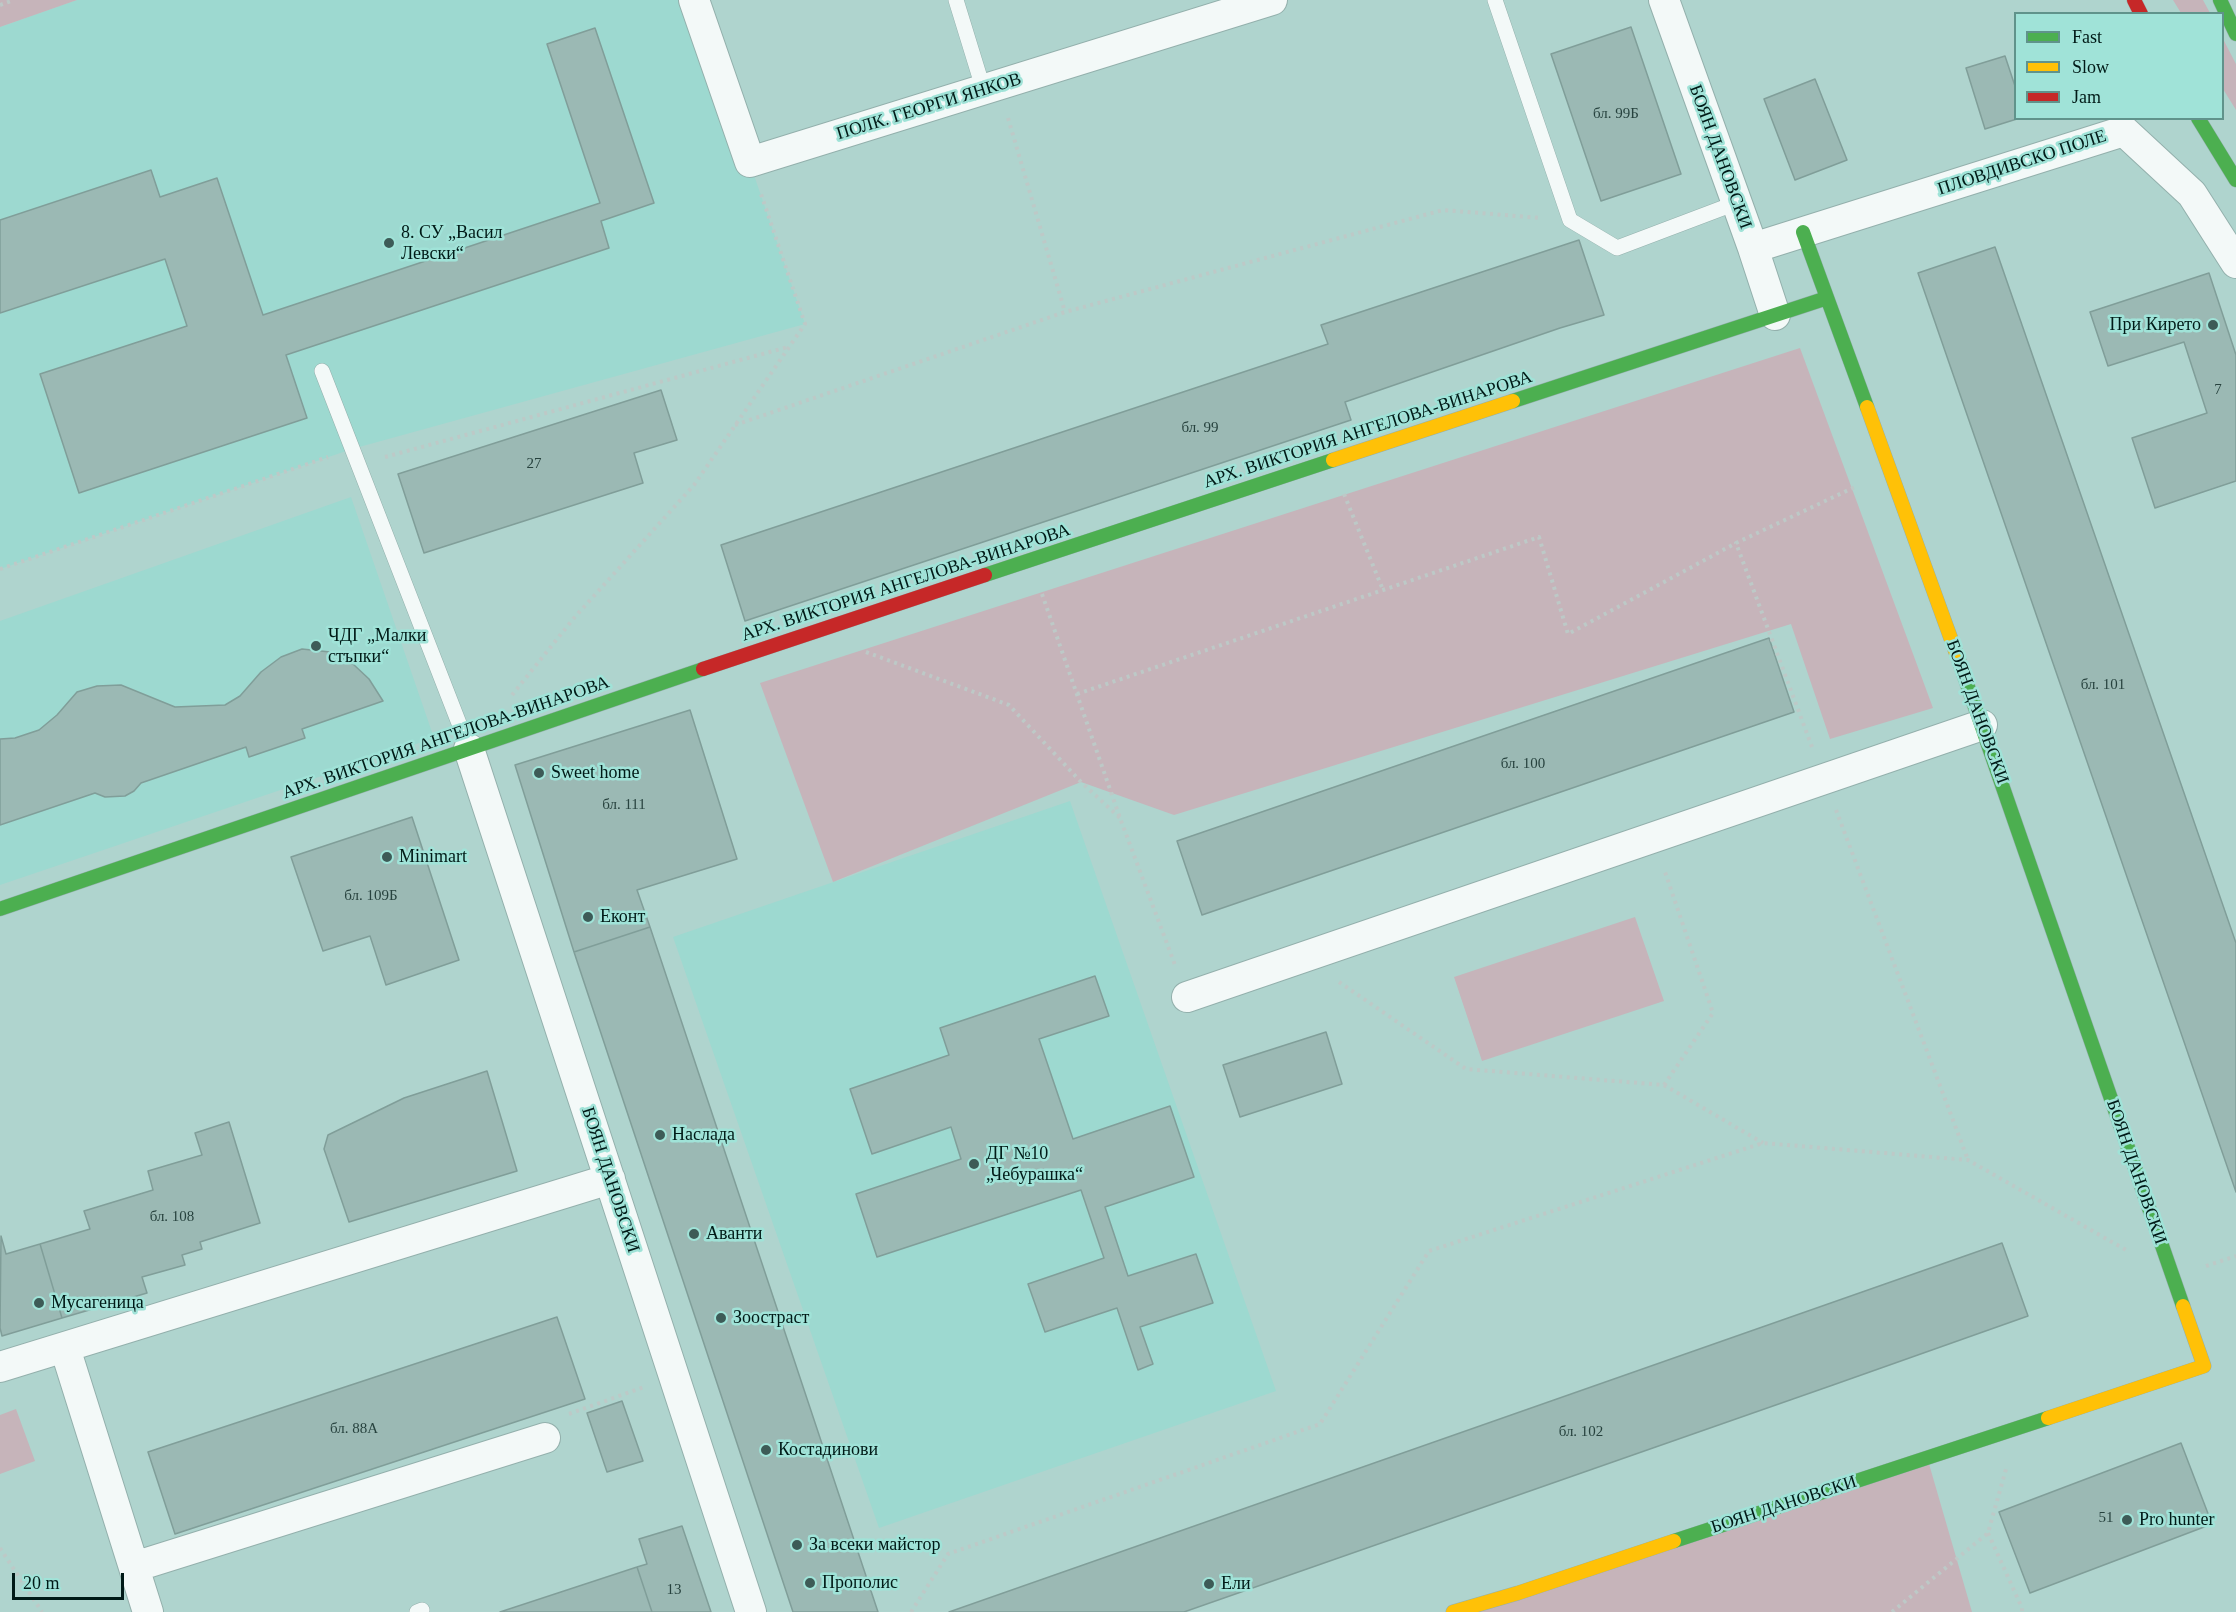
<!DOCTYPE html>
<meta charset="utf-8">
<style>
body{margin:0}
#map{position:relative;width:2236px;height:1612px;overflow:hidden;background:#afd4ce;font-family:Georgia,serif}
canvas{display:block}
.legend{position:absolute;left:2014px;top:12px;width:210px;height:108px;box-sizing:border-box;background:#a0e3d8;border:2px solid #60938b;margin:0;padding:8px 10px;list-style:none;font-size:18px;color:#001a17}
.legend li{display:flex;align-items:center;gap:12px;height:30px}
.legend b{width:30px;border:2px solid #60938b}
.scale{position:absolute;left:12px;top:1573px;width:112px;height:27px;box-sizing:border-box;border:3px solid #001a17;border-top:0;padding-left:8px;font-size:18px;line-height:21px;white-space:nowrap;color:#001a17;-webkit-text-stroke:4px #a0e3d8;paint-order:stroke}
</style>
<div id="map">
<canvas width="2236" height="1612"></canvas>
<ul class="legend">
<li><b style="height:8px;background:#4caf50"></b>Fast</li>
<li><b style="height:8px;background:#ffc107"></b>Slow</li>
<li><b style="height:8px;background:#c62828"></b>Jam</li>
</ul>
<div class="scale">20 m</div>
</div>
<script>
const ctx = document.querySelector('canvas').getContext('2d');
ctx.lineJoin = 'round';
function paint(path, color) {
  ctx.fillStyle = color;
  ctx.fill(path, 'evenodd');
}
function stroke(path, color, width, dash) {
  ctx.strokeStyle = color;
  ctx.lineWidth = width;
  ctx.lineCap = dash ? 'butt' : 'round';
  ctx.setLineDash(dash || []);
  ctx.stroke(path);
}
function label(font, color, halo, rows, align = 'center') {
  ctx.font = font + ' Georgia,serif';
  ctx.lineWidth = 5;
  ctx.setLineDash([]);
  ctx.textBaseline = 'middle';
  ctx.strokeStyle = halo;
  ctx.fillStyle = color;
  for (const [text, x, y, turn = 0] of rows) {
    ctx.save();
    ctx.translate(x, y);
    ctx.rotate((+turn || 0) * Math.PI / 180);
    ctx.textAlign = isNaN(turn) ? turn : align;
    if (halo) ctx.strokeText(text, 0, 0);
    ctx.fillText(text, 0, 0);
    ctx.restore();
  }
}
const built = new Path2D(`
 M77,0H694L805,324L352,449L0,569V27Z
 M351,497L434,738L0,885V621Z
 M1070,801L1276,1391L879,1528L673,937Z`);
const green = new Path2D(`
 M0,0H77L0,27Z
 M2173,0H2203L2210,13H2181Z
 M2222,37L2236,64V110L2223,89Z
 M1800,348L1933,708L1830,739L1791,624L1174,815L1081,782L833,882L760,683Z
 M1635,917L1664,1001L1482,1061L1454,977Z
 M16,1409L35,1461L0,1474V1415Z
 M1927,1457L1972,1612H1453Z`);
const building = new Path2D(`
 M1631,27L1681,174L1601,201L1551,54Z
 M595,28L654,203L601,221L609,248L286,355L307,418L79,493L40,374L187,326L165,259L0,313V220L151,170L160,197L217,178L263,315L600,203L547,44Z
 M2005,56L2016,89V118H2020L1985,129L1966,68Z
 M1815,79L1847,160L1795,180L1764,99Z
 M1579,240L1604,315L1560,328L1345,402L1351,420L745,621L721,545L1328,344L1321,325Z
 M1995,247L2236,943V1192L1918,273Z
 M2209,273L2236,355V481L2155,508L2132,438L2207,413L2184,342L2108,366L2090,312Z
 M661,390L677,440L634,453L643,483L424,553L398,474Z
 M1769,638L1794,712L1202,915L1177,841Z
 M302,649L330,652L353,664L369,679L383,701L302,729L305,738L249,757L246,747L141,783L134,791L125,796L105,797L95,793L0,825V739L15,738L39,730L57,715L77,692L97,686L121,685L175,707L225,705L240,696L261,672L281,657Z
 M690,710L737,859L637,890L650,927L574,952L515,765Z
 M412,817L459,960L386,985L370,936L323,951L291,857Z
 M650,927L878,1612H793L574,952Z
 M1095,976L1109,1016L1039,1039L1073,1139L1170,1106L1194,1177L1105,1207L1128,1276L1196,1254L1213,1303L1140,1327L1153,1364L1138,1370L1117,1308L1045,1332L1028,1284L1104,1258L1081,1190L877,1257L856,1194L961,1159L951,1127L872,1154L850,1089L949,1055L940,1028Z
 M1326,1032L1342,1084L1240,1117L1223,1065Z
 M487,1071L517,1171L349,1222L324,1149L328,1135L404,1098Z
 M229,1122L260,1223L200,1242L202,1249L182,1255L185,1265L142,1277L147,1293L62,1318L40,1244L90,1229L84,1211L153,1190L148,1171L202,1155L195,1133Z
 M1,1236L6,1254L40,1244L62,1318L2,1336L0,1328Z
 M2002,1243L2028,1316L1833,1385L1184,1612H949Z
 M557,1317L585,1399L175,1534L148,1452Z
 M622,1401L643,1461L607,1472L587,1413Z
 M2181,1443L2212,1524L2030,1593L1999,1512Z
 M682,1526L711,1612H652L637,1567L647,1564L639,1539Z
 M637,1567L652,1612H500Z`);
const path = new Path2D(`
 M0,5L14,0
 M1008,118L1065,312
 M735,425L1065,312L1443,210L1541,218
 M385,457L788,347
 M1344,494L1383,590
 M0,569L328,457
 M1042,594L1120,818L1175,965
 M866,652L1009,705L1081,782L1120,818
 M1077,694L1539,537L1568,634L1736,543
 M512,695L574,618L694,485L805,324L761,194
 M1812,747L1736,543L1857,486
 M1836,810L1968,1160
 M1339,982L1466,1069L1664,1085L1763,1143
 M1664,1085L1713,1013L1664,869
 M2206,1266L2236,1256
 M569,1414L644,1387
 M1988,1533L2022,1608V1612
 M0,1548L42,1612
 M911,1612L948,1554L1320,1424L1429,1251L1763,1143L1968,1160L2126,1250
 M1892,1612L1988,1533L2006,1469`);
const lane = new Path2D(`
 M956,0L984,91
 M1495,0L1570,220L1617,248L1736,203
 M322,371L469,749
 M417,1612L422,1610`);
const street = new Path2D(`
 M694,0L750,162L1272,0
 M1664,0L1753,248L1775,315
 M1753,248L2124,131L2192,194L2236,263
 M469,749L751,1612
 M1187,997L1982,725
 M65,1348L148,1612
 M0,1367L610,1179
 M134,1567L545,1438`);
const fast = new Path2D(`
 M2220,0L2236,34
 M2198,118L2236,180
 M1803,232L1867,407
 M1513,401L1827,298
 M985,575L1333,460
 M1959,661L2183,1306
 M0,909L703,669
 M1674,1541L2048,1418`);
const slow = new Path2D(`
 M1867,407L1959,661
 M1333,460L1513,401
 M2048,1418L2204,1366L2183,1306
 M1453,1612L1518,1593L1674,1541`);
const jam = new Path2D(`
 M2134,0L2141,14
 M703,669L985,575`);
const markers = [
 [389,243,6,"#3d5b57"],
 [2213,325,6,"#3d5b57"],
 [316,646,6,"#3d5b57"],
 [539,773,6,"#3d5b57"],
 [387,857,6,"#3d5b57"],
 [588,917,6,"#3d5b57"],
 [660,1135,6,"#3d5b57"],
 [974,1164,6,"#3d5b57"],
 [694,1234,6,"#3d5b57"],
 [39,1303,6,"#3d5b57"],
 [721,1318,6,"#3d5b57"],
 [766,1450,6,"#3d5b57"],
 [2127,1520,6,"#3d5b57"],
 [797,1545,6,"#3d5b57"],
 [810,1583,6,"#3d5b57"],
 [1209,1584,6,"#3d5b57"]
];
const numberNames = [
 ["бл. 99Б",1616,114],
 ["7",2218,390],
 ["бл. 99",1200,428],
 ["27",534,464],
 ["бл. 101",2103,685],
 ["бл. 100",1523,764],
 ["бл. 111",624,805],
 ["бл. 109Б",371,896],
 ["бл. 108",172,1217],
 ["бл. 88А",354,1429],
 ["бл. 102",1581,1432],
 ["51",2106,1518],
 ["13",674,1590]
];
const streetNames = [
 ["ПОЛК. ГЕОРГИ ЯНКОВ",929,107,-17],
 ["БОЯН ДАНОВСКИ",1720,157,70],
 ["ПЛОВДИВСКО ПОЛЕ",2022,163,-18],
 ["АРХ. ВИКТОРИЯ АНГЕЛОВА-ВИНАРОВА",1368,430,-18],
 ["АРХ. ВИКТОРИЯ АНГЕЛОВА-ВИНАРОВА",906,583,-18],
 ["БОЯН ДАНОВСКИ",1977,712,70],
 ["АРХ. ВИКТОРИЯ АНГЕЛОВА-ВИНАРОВА",446,738,-19],
 ["БОЯН ДАНОВСКИ",2136,1172,71],
 ["БОЯН ДАНОВСКИ",610,1180,72],
 ["БОЯН ДАНОВСКИ",1784,1505,-18]
];
const poiNames = [
 ["8. СУ „Васил",401,233],
 ["Левски“",401,254],
 ["При Кирето",2201,325,"right"],
 ["ЧДГ „Малки",328,636],
 ["стъпки“",328,657],
 ["Sweet home",551,773],
 ["Minimart",399,857],
 ["Еконт",600,917],
 ["Наслада",672,1135],
 ["ДГ №10",986,1154],
 ["„Чебурашка“",986,1175],
 ["Аванти",706,1234],
 ["Мусагеница",51,1303],
 ["Зоостраст",733,1318],
 ["Костадинови",778,1450],
 ["Pro hunter",2139,1520],
 ["За всеки майстор",809,1545],
 ["Прополис",822,1583],
 ["Ели",1221,1584]
];
paint(built, '#9dd9d0');
paint(green, '#c6b4ba');
paint(building, '#9bb9b4');
stroke(building, '#809e99', 1.5);
stroke(lane, '#93b0ac', 16);
stroke(street, '#93b0ac', 32);
stroke(fast, '#93b0ac', 15);
stroke(slow, '#93b0ac', 15);
stroke(jam, '#93b0ac', 15);
stroke(path, '#bdc9c7', 4, [3, 4.5]);
stroke(lane, '#f3f9f8', 15);
stroke(street, '#f3f9f8', 30);
stroke(fast, '#4caf50', 14);
stroke(slow, '#ffc107', 14);
stroke(jam, '#c62828', 14);
for (const [x, y, r, color] of markers) {
  const dot = new Path2D();
  dot.arc(x, y, r, 0, 2 * Math.PI);
  ctx.fillStyle = color;
  ctx.fill(dot);
  stroke(dot, '#a0e3d8', 2);
}
label('15px', '#27423e', null, numberNames);
label('18px', '#001a17', '#a0e3d8', streetNames);
label('18px', '#001a17', '#a0e3d8', poiNames, 'left');
</script>
